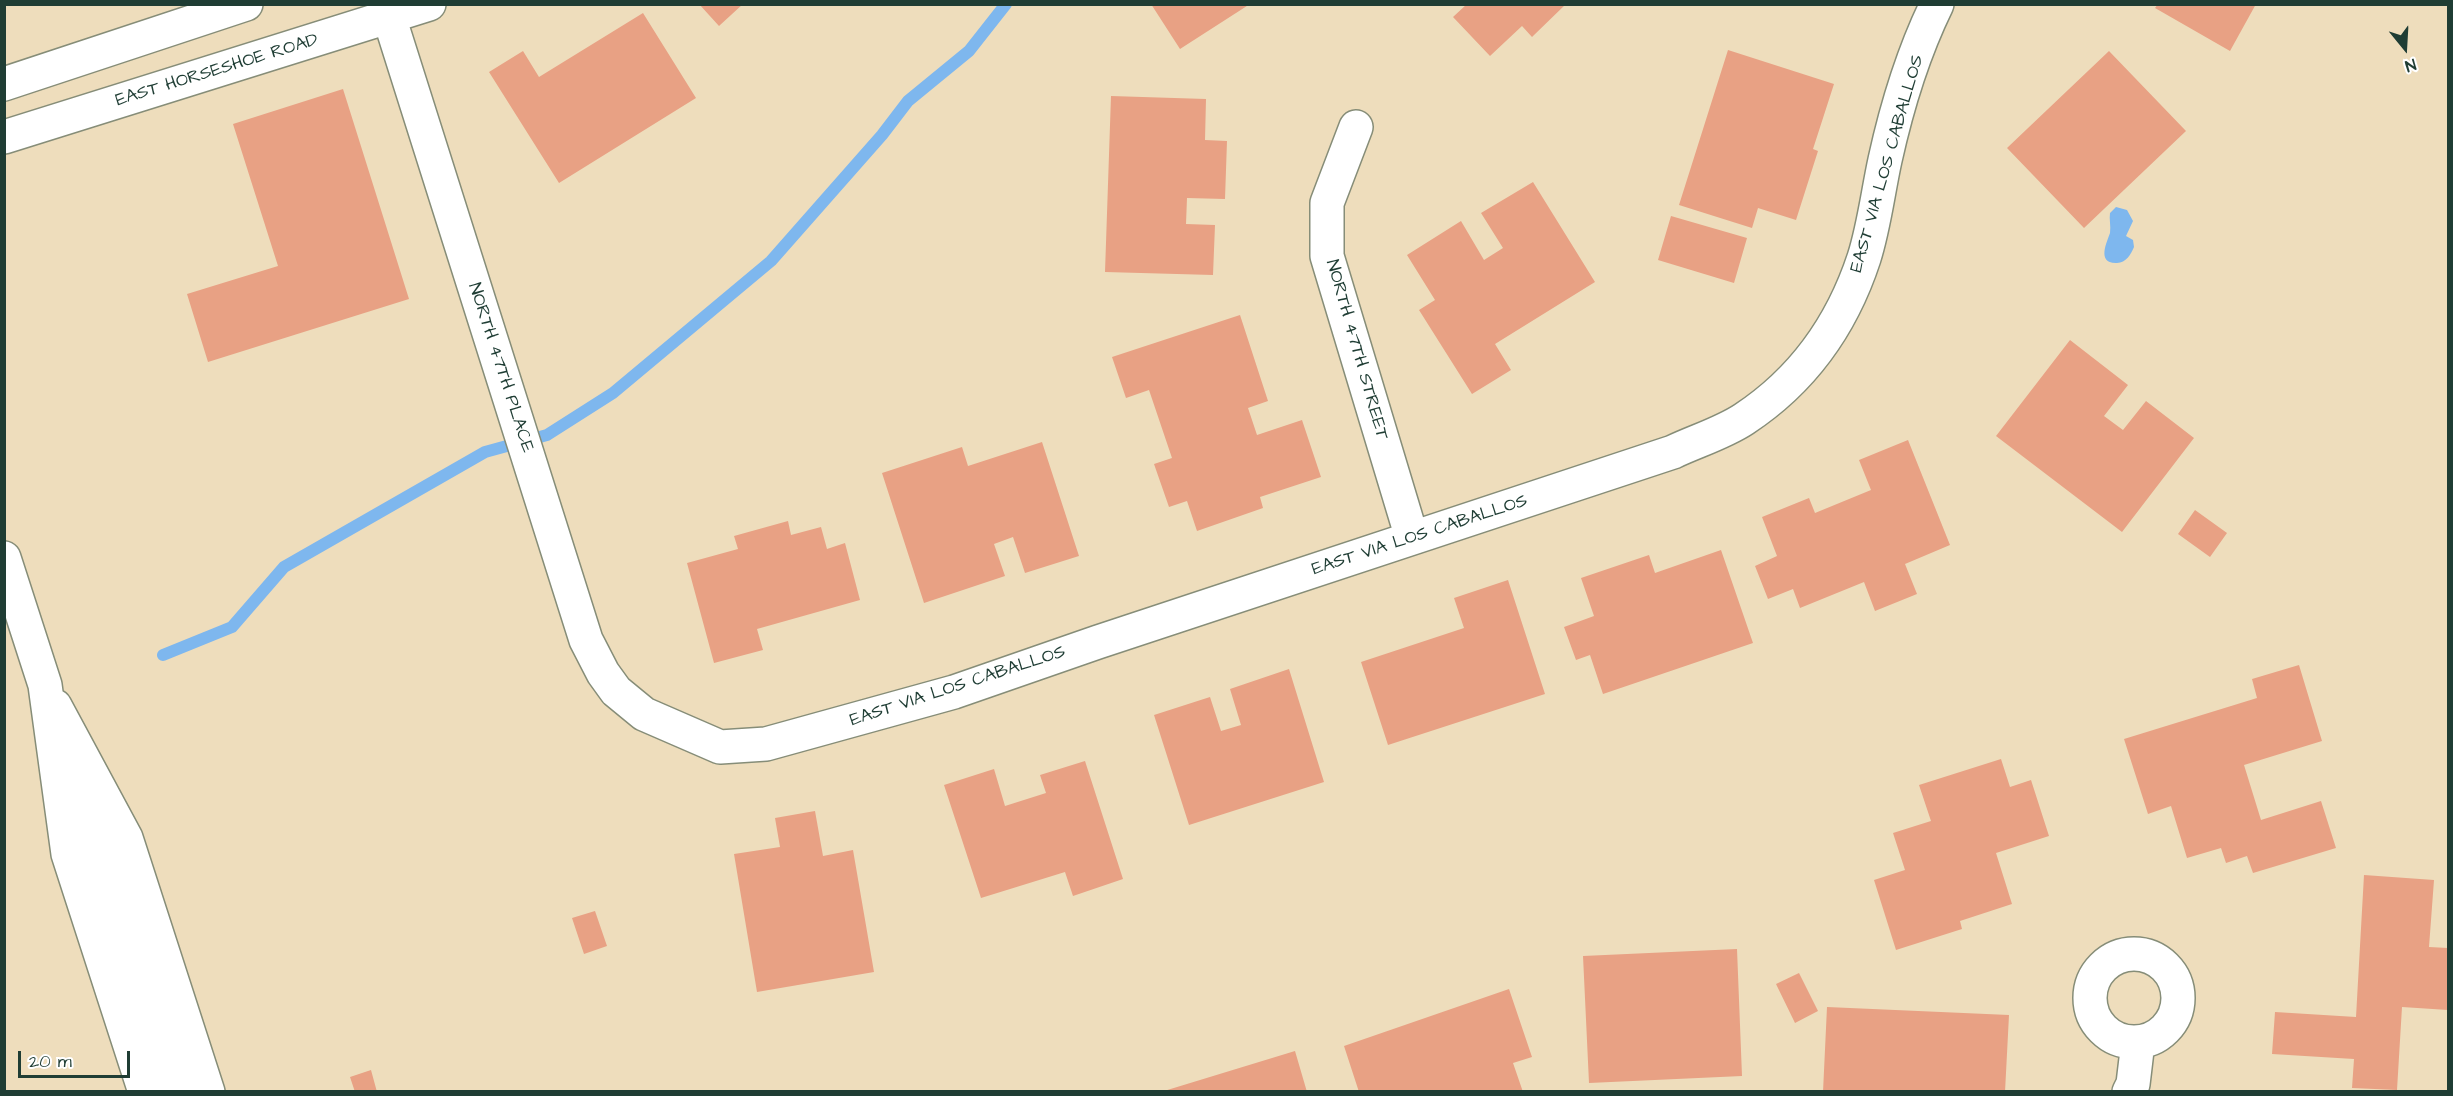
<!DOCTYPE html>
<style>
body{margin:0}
#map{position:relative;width:2453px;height:1096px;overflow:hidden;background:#eeddbc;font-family:"Architects Daughter",sans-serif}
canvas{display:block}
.frame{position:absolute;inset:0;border:6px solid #1f3d34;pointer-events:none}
.north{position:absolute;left:2375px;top:18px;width:60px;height:60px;-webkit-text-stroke:4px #fff;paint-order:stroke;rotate:162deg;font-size:16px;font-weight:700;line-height:24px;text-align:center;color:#1f3d34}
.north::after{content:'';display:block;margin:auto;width:21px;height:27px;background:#1f3d34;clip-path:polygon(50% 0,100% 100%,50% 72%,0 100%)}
.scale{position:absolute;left:18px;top:1051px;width:112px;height:27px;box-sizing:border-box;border:3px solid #1f3d34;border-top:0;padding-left:8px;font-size:18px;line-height:21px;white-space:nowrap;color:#1f3d34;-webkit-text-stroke:4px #fff;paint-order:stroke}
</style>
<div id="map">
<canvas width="2453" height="1096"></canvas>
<div class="frame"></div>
<div class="north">N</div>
<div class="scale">20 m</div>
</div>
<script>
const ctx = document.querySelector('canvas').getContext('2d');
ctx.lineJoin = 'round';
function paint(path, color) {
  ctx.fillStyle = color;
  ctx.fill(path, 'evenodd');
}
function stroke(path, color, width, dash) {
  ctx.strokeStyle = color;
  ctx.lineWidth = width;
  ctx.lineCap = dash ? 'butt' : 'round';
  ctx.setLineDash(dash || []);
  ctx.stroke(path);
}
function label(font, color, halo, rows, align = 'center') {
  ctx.font = font + ' "Architects Daughter",sans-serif';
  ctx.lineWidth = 4.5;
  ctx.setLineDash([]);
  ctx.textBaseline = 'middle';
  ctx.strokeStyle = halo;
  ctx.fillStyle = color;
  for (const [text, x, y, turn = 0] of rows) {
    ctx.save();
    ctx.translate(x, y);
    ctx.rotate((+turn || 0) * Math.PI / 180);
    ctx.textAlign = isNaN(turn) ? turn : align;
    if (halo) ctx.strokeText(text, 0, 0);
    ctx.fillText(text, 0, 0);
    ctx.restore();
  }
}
const water = new Path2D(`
 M2116,207L2127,210L2133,221L2126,236L2133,240L2134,247C2131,254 2126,263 2117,263C2096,264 2107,242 2110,233C2111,226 2109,219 2110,213Z`);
const stream = new Path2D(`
 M163,655L232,627L284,567L485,452L547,435L613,393L771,261L882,135L908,101L969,51L1006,4`);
const building = new Path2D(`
 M699,4H743L719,26Z
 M1151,4H1250L1180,49Z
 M1467,4H1566L1532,37L1522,26L1490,56L1453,17Z
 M2158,4H2256L2230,51L2155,8Z
 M643,13L696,98L559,183L489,72L523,51L539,77Z
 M1728,50L1834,84L1813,149L1818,151L1796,220L1758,208L1752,228L1679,205Z
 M2109,51L2186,131L2084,228L2007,148Z
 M343,89L409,299L208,362L187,294L278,266L233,124Z
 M1111,96L1206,99L1205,140L1227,141L1225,199L1187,198L1186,224L1215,225L1213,275L1105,272Z
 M1533,182L1595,282L1495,344L1511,370L1472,394L1419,310L1435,300L1407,255L1461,221L1484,260L1503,248L1481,213Z
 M1671,216L1747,238L1734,283L1658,260Z
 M1240,315L1268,401L1248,408L1257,435L1302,420L1321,477L1260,497L1263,508L1197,531L1187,501L1169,507L1154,464L1172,458L1149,390L1126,398L1112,357Z
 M2070,340L2128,385L2104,416L2123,430L2146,401L2194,438L2122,532L1996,436Z
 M1908,440L1950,545L1905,564L1917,594L1875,611L1864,582L1800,608L1793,589L1768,599L1755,566L1777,556L1762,517L1809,498L1815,513L1871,490L1859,460Z
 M1042,442L1079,556L1025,573L1013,537L994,544L1005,576L924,603L882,473L962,447L968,466Z
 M2195,510L2227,533L2210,557L2178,534Z
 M788,521L791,535L821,527L827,549L845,543L860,600L757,629L763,650L714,663L687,563L738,549L734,536Z
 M1721,550L1753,643L1603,694L1590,655L1576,660L1564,627L1594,616L1581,578L1649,555L1655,573Z
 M1508,580L1545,694L1388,745L1361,662L1464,628L1454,598Z
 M2299,665L2322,741L2244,765L2261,820L2321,801L2336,848L2253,873L2247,856L2226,863L2221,848L2187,858L2171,806L2148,814L2124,739L2257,698L2252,679Z
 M1289,669L1324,782L1189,825L1154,715L1210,697L1221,731L1241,725L1230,689Z
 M2001,759L2010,787L2031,780L2049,836L1996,853L2012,904L1960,921L1962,929L1896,950L1874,880L1905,870L1893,833L1931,821L1919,785Z
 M1085,761L1123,879L1073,896L1065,872L981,898L944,785L994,769L1005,806L1046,793L1040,775Z
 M815,811L823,856L853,850L874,972L757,992L734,854L780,847L775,818Z
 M2364,875L2434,880L2429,947L2448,948V1010L2402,1007L2397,1090L2352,1088L2354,1059L2272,1054L2275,1012L2356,1017Z
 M595,911L607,946L584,954L572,918Z
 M1737,949L1742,1076L1589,1083L1583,956Z
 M1799,973L1818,1011L1795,1023L1776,984Z
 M1509,989L1532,1057L1513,1063L1523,1092H1359L1344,1046Z
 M1827,1007L2009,1015L2005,1092H1823Z
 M1295,1051L1307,1092H1164V1091Z
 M371,1070L377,1092H355L350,1077Z`);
const minor = new Path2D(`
 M385,4L586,640L603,673L616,691L644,714L720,747L766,744L954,692L1098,642L1673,452C1696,441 1723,433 1744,419C1803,380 1842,325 1864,258C1874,227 1878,192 1885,160C1896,110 1914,51 1937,4
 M4,84L246,4
 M1356,127L1327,203V256L1412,538
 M4,137L429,4
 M2090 998a44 44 0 1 1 88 0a44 44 0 1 1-88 0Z
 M2129,1092L2133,1084L2138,1042`);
const major = new Path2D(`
 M4,558L45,685L68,854L145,1092
 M55,706L126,838L208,1092
 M72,770L176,1092`);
const streetNames = [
 ["EAST HORSESHOE ROAD",217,71,-17],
 ["EAST VIA LOS CABALLOS",1888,164,-74],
 ["NORTH 47TH STREET",1356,350,74],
 ["NORTH 47TH PLACE",500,368,72],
 ["EAST VIA LOS CABALLOS",1420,536,-18],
 ["EAST VIA LOS CABALLOS",958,687,-18]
];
paint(water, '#7eb7ee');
stroke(stream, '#7eb7ee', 12);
paint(building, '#e8a184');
stroke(minor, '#868d78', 36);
stroke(major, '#868d78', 36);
stroke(minor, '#fff', 33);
stroke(major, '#fff', 33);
label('18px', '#1f3d34', '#fff', streetNames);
</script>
